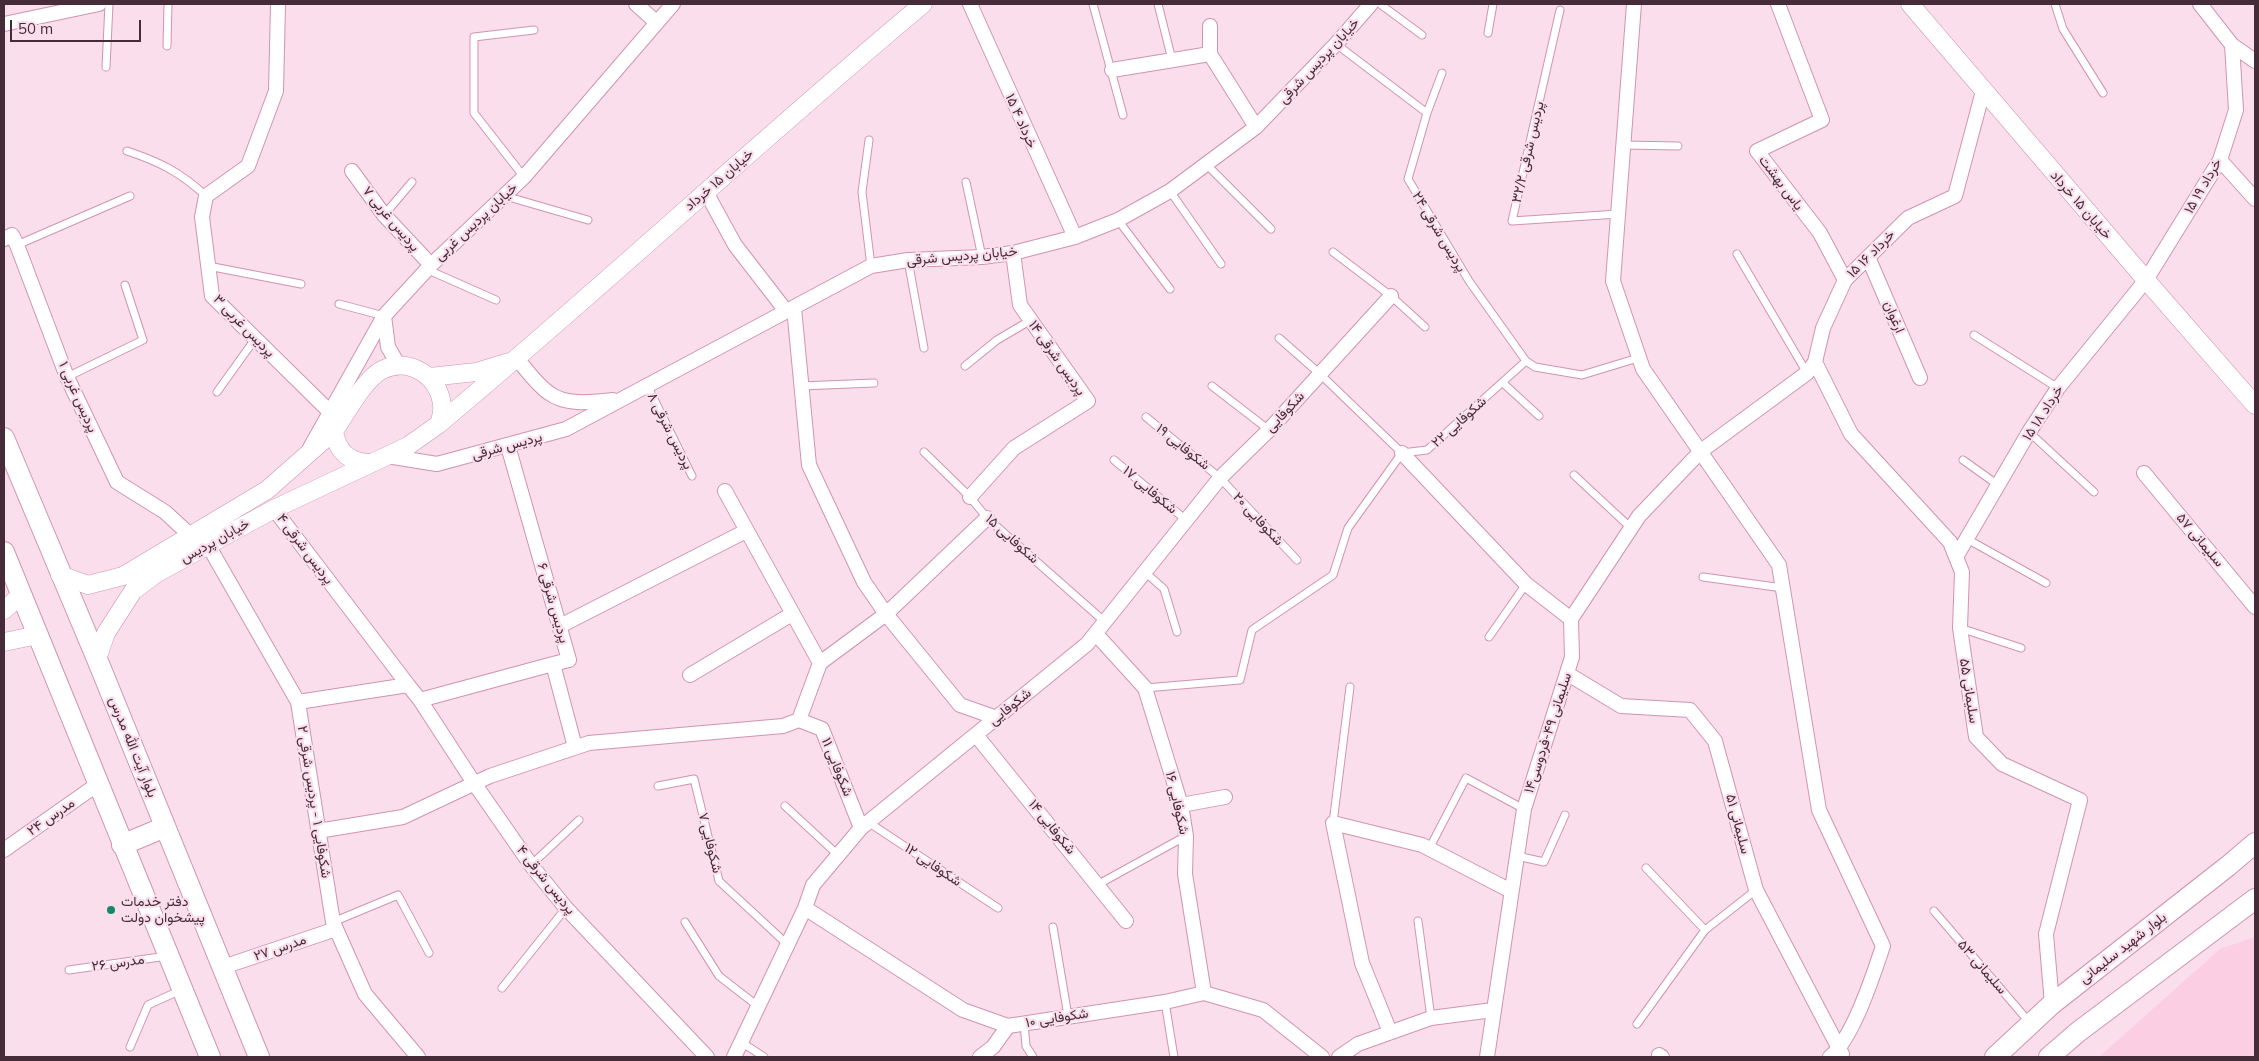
<!DOCTYPE html>
<meta charset="utf-8">
<style>
body{margin:0}
#map{position:relative;width:2259px;height:1061px;overflow:hidden;background:#fadeeb;font-family:Mulish,sans-serif}
canvas{display:block}
.frame{position:absolute;inset:0;border:5px solid #462c39;pointer-events:none}
.scale{position:absolute;left:10px;top:20px;width:131px;height:22px;box-sizing:border-box;border:2px solid #462c39;border-top:0;padding-left:6px;font-size:15px;line-height:18px;white-space:nowrap;color:#462c39;-webkit-text-stroke:4px #fadeeb;paint-order:stroke}
</style>
<div id="map">
<canvas width="2259" height="1061"></canvas>
<div class="frame"></div>
<div class="scale">50 m</div>
</div>
<script>
const ctx = document.querySelector('canvas').getContext('2d');
ctx.lineJoin = 'round';
function paint(path, color) {
  ctx.fillStyle = color;
  ctx.fill(path, 'evenodd');
}
function stroke(path, color, width, dash) {
  ctx.strokeStyle = color;
  ctx.lineWidth = width;
  ctx.lineCap = dash ? 'butt' : 'round';
  ctx.setLineDash(dash || []);
  ctx.stroke(path);
}
function label(font, color, halo, rows, align = 'center') {
  ctx.font = font + ' Mulish,Vazirmatn,sans-serif';
  ctx.lineWidth = 4.5;
  ctx.setLineDash([]);
  ctx.textBaseline = 'middle';
  ctx.strokeStyle = halo;
  ctx.fillStyle = color;
  for (const [text, x, y, turn = 0] of rows) {
    ctx.save();
    ctx.translate(x, y);
    ctx.rotate((+turn || 0) * Math.PI / 180);
    ctx.textAlign = isNaN(turn) ? turn : align;
    if (halo) ctx.strokeText(text, 0, 0);
    ctx.fillText(text, 0, 0);
    ctx.restore();
  }
}
const built = new Path2D(`
 M2255,937V1057H2099L2220,949Z`);
const service = new Path2D(`
 M1093,4L1123,115
 M1158,4L1172,60
 M1380,4L1422,35
 M2055,4L2063,29L2103,93
 M1560,10L1512,221L1618,214
 M1488,33L1493,4
 M1336,44L1427,113L1408,179L1469,281L1526,361L1535,367L1582,375L1638,358
 M167,46L168,4
 M106,67L109,4
 M1427,113L1442,73
 M869,140L862,192L871,266
 M1624,145L1678,146
 M127,151C160,162 180,172 206,196
 M1206,164L1271,229
 M524,177L474,113V37L534,30
 M966,182L982,257
 M1170,191L1221,264
 M505,196L588,220
 M384,215L412,182
 M1118,220L1170,289
 M17,245L130,196
 M1333,252L1391,296L1425,327
 M1737,254L1807,373
 M908,260L924,348
 M208,266L301,284
 M426,269L496,300
 M339,304L384,316
 M1974,335L2058,388
 M1279,338L1320,374L1402,453L1427,450L1526,361
 M965,366L997,340L1031,320
 M67,377L143,340L125,285
 M1503,383L1539,416
 M801,386L874,383
 M1212,386L1269,430
 M648,387L692,476
 M217,392L255,339
 M1146,417L1220,478L1297,560
 M2029,432L2094,492
 M924,452L970,497L987,518L1105,622
 M1114,460L1186,520
 M1963,460L1998,485
 M1574,475L1631,528
 M1967,539L2046,583
 M1146,573L1164,589L1177,632
 M1703,577L1783,588
 M1960,628L2021,648
 M1489,637L1526,584
 M1145,688L1240,680L1252,630L1333,575L1348,528L1402,453
 M658,786L694,779L719,881L788,945
 M785,806L838,855
 M868,822L998,908
 M1333,823L1350,687
 M1429,849L1466,778L1524,809
 M1517,856L1544,862L1565,815
 M531,865L579,820
 M1646,868L1705,930
 M1097,885L1186,836
 M1934,911L2030,1023
 M1418,921L1431,1018
 M333,922L398,895L429,953
 M685,922L719,976L759,1007
 M1053,927L1068,1016
 M69,970L167,956
 M502,988L566,908
 M1165,1002L1174,1057
 M1024,1023L1026,1046L1033,1057
 M1637,1024L1705,930L1756,890
 M741,1042L764,1057
 M130,1047L148,1005L181,990`);
const minor = new Path2D(`
 M278,4L276,91L248,166L206,196L202,217L212,296L331,413
 M636,4L656,22
 M970,4L1075,237
 M1634,4L1613,281L1643,369L1779,565L1819,810L1883,946C1873,976 1853,1038 1830,1057
 M1778,4L1822,120L1757,151L1820,233L1845,280
 M4,24L99,4
 M1210,26V54L1256,127
 M2232,45L2255,61
 M1112,70L1210,54
 M2220,160L2255,199
 M352,171L384,215L431,265
 M706,192L735,245L786,311
 M4,239L12,235L17,245L67,377L117,482L165,512L190,535
 M1868,257L1920,378
 M794,308L809,465L864,582L886,614L960,705L997,718
 M384,316L388,347L399,366
 M517,359C527,370 537,385 549,393C566,406 593,402 613,400
 M1815,362L1851,434L1950,542L1962,572L1960,628L1976,737L2002,764L2080,800L2046,934L2052,1004
 M508,446L569,660L553,664L575,747
 M310,448L384,316L431,265L524,177L673,4
 M1402,453L1526,584L1571,619
 M387,456L437,464L566,429L871,266L908,260L982,257L1013,253L1075,237L1118,220L1170,191L1256,127L1336,44L1371,4
 M2144,473L2255,607
 M725,491L820,663
 M970,497L1014,448L1088,401L1020,305L1013,253
 M274,509L408,685
 M208,545L298,702L333,922L365,994L418,1057
 M1956,557L2029,432L2058,388L2146,280L2220,160L2236,110L2232,45L2200,4
 M560,626L746,531
 M1096,634L1145,688L1181,805L1186,836L1185,874L1204,993
 M1568,674L1621,706L1690,710L1715,741L1756,890L1842,1054
 M690,675L792,614
 M420,700L553,664
 M298,702L408,685L420,700L474,783L531,865L566,908L707,1057
 M799,720L822,729L861,828
 M976,735L1126,921
 M1181,805L1225,797
 M318,831L403,817L490,776L589,743L783,726L799,720L820,663L886,614L987,518
 M4,850L98,784
 M805,908L963,1010L1008,1026L1165,1002L1204,993L1263,1010L1322,1057
 M223,967L336,929
 M1390,1032L1362,963L1333,823L1422,845L1511,891
 M1659,1055L1662,1057
 M734,1057L805,908L813,885L861,828L1087,644L1220,478L1269,430L1391,296
 M980,1057L993,1047L1008,1026
 M1339,1057L1358,1044L1431,1018L1493,1010
 M1487,1057L1524,809L1572,657L1571,619L1639,516L1701,451L1807,373L1815,362L1823,328L1845,280L1908,218L1955,196L1983,91`);
const tertiary = new Path2D(`
 M1910,4L2146,280L2255,405
 M430,377L476,372L509,362
 M439,424C603,287 759,141 923,4
 M60,575L88,585L123,576L267,490L334,431
 M4,610L21,595
 M4,642L38,635
 M97,659L106,633L133,591L157,573L274,509L408,446L439,424C441,418 443,411 442,405C439,377 410,356 382,370C364,379 346,414 334,431C337,452 350,463 371,463`);
const secondary = new Path2D(`
 M4,438L97,659L259,1057
 M4,552L210,1057
 M122,845L165,827
 M1995,1057L2052,1004L2228,866L2255,843
 M2049,1057L2078,1032L2255,899`);
const markers = [
 [111,910,5,"#148868"]
];
const streetNames = [
 ["خیابان پردیس شرقی",1319,61,-47],
 ["۱۵ خرداد ۴",1021,121,66],
 ["پردیس شرقی ۳۲/۲",1528,152,-77],
 ["خیابان ۱۵ خرداد",719,180,-41],
 ["یاس بهشت",1781,183,53],
 ["۱۵ خرداد ۱۹",2203,186,-60],
 ["خیابان ۱۵ خرداد",2081,205,49],
 ["پردیس غربی ۷",391,219,50],
 ["خیابان پردیس غربی",476,222,-43],
 ["پردیس شرقی ۲۴",1439,232,59],
 ["۱۵ خرداد ۱۶",1871,254,-45],
 ["خیابان پردیس شرقی",962,256,-5],
 ["ارغوان",1894,317,67],
 ["پردیس غربی ۳",244,326,46],
 ["پردیس شرقی ۱۴",1057,358,55],
 ["پردیس غربی ۱",78,397,66],
 ["شکوفایی",1285,412,-47],
 ["۱۵ خرداد ۱۸",2043,413,-57],
 ["شکوفایی ۲۲",1459,422,-42],
 ["پردیس شرقی ۸",670,431,63],
 ["پردیس شرقی",507,446,-15],
 ["شکوفایی ۱۹",1183,447,39],
 ["شکوفایی ۱۷",1150,490,40],
 ["شکوفایی ۲۰",1258,519,47],
 ["شکوفایی ۱۵",1012,539,42],
 ["سلیمانی ۵۷",2200,540,50],
 ["خیابان پردیس",215,541,-29],
 ["پردیس شرقی ۴",305,549,53],
 ["پردیس شرقی ۶",553,603,74],
 ["سلیمانی ۵۵",1969,691,81],
 ["شکوفایی",1010,707,-39],
 ["سلیمانی ۴۹-فردوسی۱۴",1548,733,-72],
 ["بلوار آیت الله مدرس",133,747,68],
 ["شکوفایی ۱۱",837,767,68],
 ["شکوفایی ۱ - پردیس شرقی ۲",314,802,81],
 ["شکوفایی ۱۶",1177,803,77],
 ["مدرس ۲۴",51,817,-35],
 ["سلیمانی ۵۱",1738,824,75],
 ["شکوفایی ۱۴",1052,827,51],
 ["شکوفایی ۷",710,843,76],
 ["شکوفایی ۱۲",933,865,34],
 ["پردیس شرقی ۴",546,880,51],
 ["مدرس ۲۷",280,948,-19],
 ["بلوار شهید سلیمانی",2123,948,-38],
 ["مدرس ۲۶",118,963,-8],
 ["سلیمانی ۵۳",1982,967,49],
 ["شکوفایی ۱۰",1057,1018,-9]
];
const poiNames = [
 ["دفتر خدمات",121,902],
 ["پیشخوان دولت",121,918]
];
paint(built, '#fbcee3');
stroke(service, '#d193b2', 9);
stroke(minor, '#d193b2', 16);
stroke(tertiary, '#d193b2', 19);
stroke(secondary, '#d193b2', 22);
stroke(service, '#fff', 7);
stroke(minor, '#fff', 14);
stroke(tertiary, '#fff', 18);
stroke(secondary, '#fff', 20);
for (const [x, y, r, color] of markers) {
  const dot = new Path2D();
  dot.arc(x, y, r, 0, 2 * Math.PI);
  ctx.fillStyle = color;
  ctx.fill(dot);
  stroke(dot, '#fadeeb', 2);
}
label('14px', '#462c39', '#fadeeb', streetNames);
label('14px', '#462c39', '#fadeeb', poiNames, 'left');
</script>
